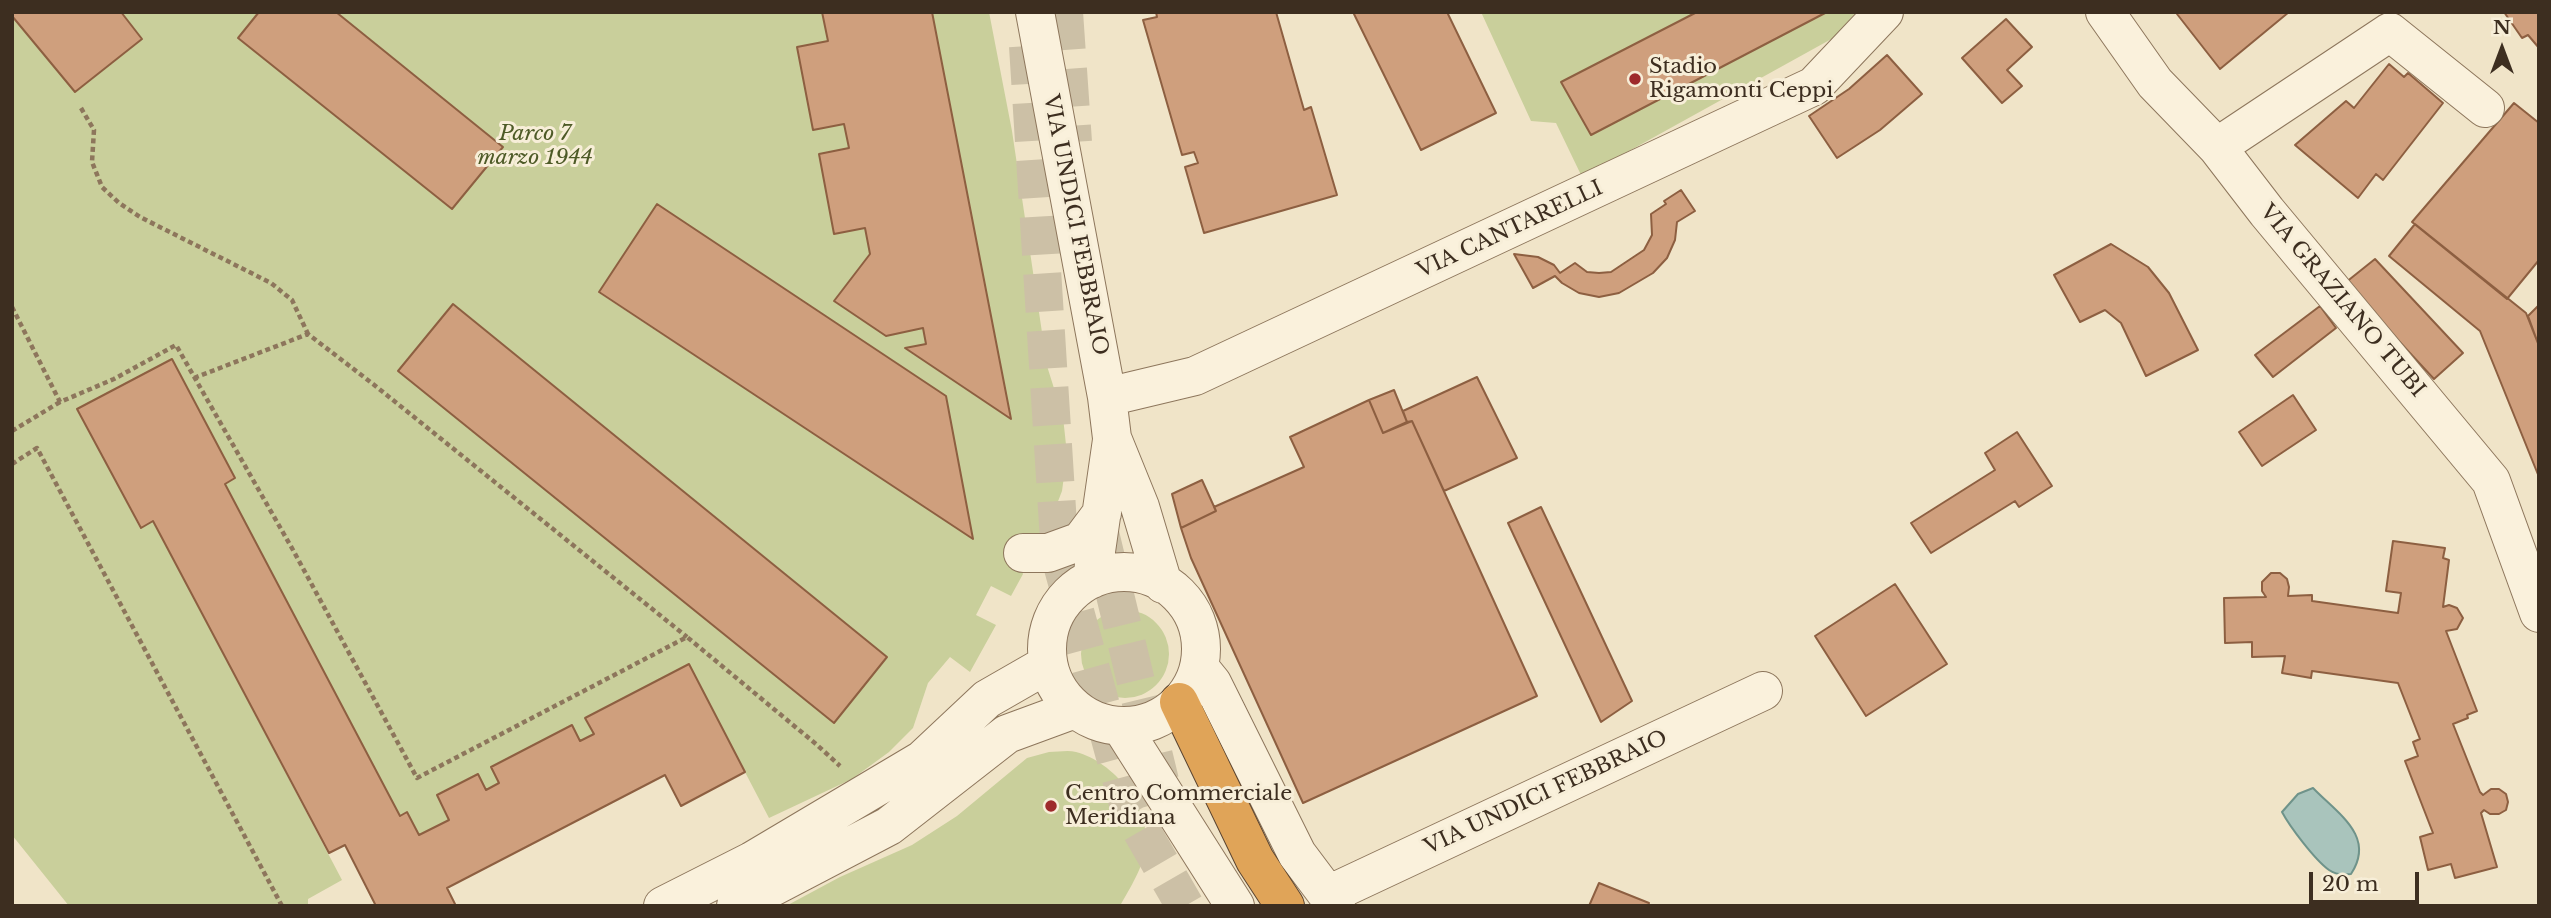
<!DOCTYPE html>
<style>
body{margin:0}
#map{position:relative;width:2551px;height:918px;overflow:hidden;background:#f0e4c8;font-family:"Libre Baskerville",serif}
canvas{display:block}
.frame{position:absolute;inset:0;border:14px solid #3d2e20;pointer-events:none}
.north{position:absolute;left:2467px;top:14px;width:70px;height:70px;-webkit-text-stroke:5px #f7eed8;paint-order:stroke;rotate:0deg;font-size:19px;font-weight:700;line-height:28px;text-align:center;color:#3d2e20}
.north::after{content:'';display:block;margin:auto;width:24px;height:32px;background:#3d2e20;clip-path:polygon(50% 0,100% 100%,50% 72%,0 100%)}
.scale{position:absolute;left:2309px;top:872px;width:110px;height:32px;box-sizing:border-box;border:4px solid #3d2e20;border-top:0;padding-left:9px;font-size:21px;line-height:24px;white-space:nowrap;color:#3d2e20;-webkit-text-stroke:5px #f7eed8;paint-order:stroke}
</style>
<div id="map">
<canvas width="2551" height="918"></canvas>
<div class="frame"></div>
<div class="north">N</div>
<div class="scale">20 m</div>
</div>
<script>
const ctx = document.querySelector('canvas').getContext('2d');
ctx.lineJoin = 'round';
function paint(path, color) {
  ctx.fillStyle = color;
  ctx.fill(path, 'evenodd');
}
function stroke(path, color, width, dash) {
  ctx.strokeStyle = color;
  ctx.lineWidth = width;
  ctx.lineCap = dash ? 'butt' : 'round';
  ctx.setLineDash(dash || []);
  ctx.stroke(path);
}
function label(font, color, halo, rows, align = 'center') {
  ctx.font = font + ' "Libre Baskerville",serif';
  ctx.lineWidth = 6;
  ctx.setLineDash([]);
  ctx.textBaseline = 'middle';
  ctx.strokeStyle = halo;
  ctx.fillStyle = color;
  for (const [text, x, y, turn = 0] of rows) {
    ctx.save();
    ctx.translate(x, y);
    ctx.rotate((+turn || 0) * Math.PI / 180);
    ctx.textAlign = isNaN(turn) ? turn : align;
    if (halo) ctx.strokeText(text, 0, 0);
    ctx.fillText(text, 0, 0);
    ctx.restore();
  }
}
const green = new Path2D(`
 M121,12H822L828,41L797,48L813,130L844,124L849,148L819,154L834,234L865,228L870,254L834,301L886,336L923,328L926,344L906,349L1010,418L932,12H989L1012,131L1047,366L1063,417L1067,454L1062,491L1045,535L1018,563L1023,574L1011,596L991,586L976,615L996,625L970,672L950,657L928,683L913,728L889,752L852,779L769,818L689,665L586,718L594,734L580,741L571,725L491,767L499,783L486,790L478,774L437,795L449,820L419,835L407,812L400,816L225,484L235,478L171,359L78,409L140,528L153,521L342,880L308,899V906H69L12,835V16L75,92L142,39ZM657,205L946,396L973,538L599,293ZM453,304L887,657L834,723L399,372Z
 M1481,12H1856L1835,37L1582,177L1556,123L1531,121Z
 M1081 654a44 44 0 1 1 88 0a44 44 0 1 1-88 0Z
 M1049,752C1058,752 1068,750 1076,752C1114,762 1150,807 1146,846C1144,866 1130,888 1120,906H786L840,877L912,845L957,816L1027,758Z`);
const water = new Path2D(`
 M2313,788C2338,814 2376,836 2351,874C2343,875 2336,875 2329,870C2315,860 2290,827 2282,812L2298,794Z`);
const building = new Path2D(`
 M12,12H121L142,39L75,92L12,16Z
 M259,12H336L503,147L452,209L238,38Z
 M822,12H932L1011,419L905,348L926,344L923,328L886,336L834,301L870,254L865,228L834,234L819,154L849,148L844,124L813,130L797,47L828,41Z
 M1156,12H1276L1304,110L1311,107L1337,195L1204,233L1185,167L1198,163L1194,152L1182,155L1143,20L1157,17Z
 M1353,12H1447L1496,113L1421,150Z
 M1697,12H1827L1591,135L1561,82Z
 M2179,12H2289L2220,69L2177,14Z
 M2504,12H2539V48L2528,35L2522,38Z
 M2006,19L2032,47L2007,70L2022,86L2002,103L1962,58Z
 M1887,55L1922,94L1880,130L1837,158L1809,116L1849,89Z
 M2389,64L2404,77L2408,73L2443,103L2383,180L2376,174L2358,198L2295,145L2346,101L2354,108Z
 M2514,103L2539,123V260L2507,299L2412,222Z
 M1681,190L1695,211L1677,222L1675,240L1667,258L1653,273L1619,293L1599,297L1579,293L1562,283L1555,276L1533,288L1514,254L1538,257L1554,265L1560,273L1575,263L1587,272L1599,273L1611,272L1644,250L1652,235L1651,214L1666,204L1664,201Z
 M657,204L946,396L973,539L599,292Z
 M2415,224L2526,313L2539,346V477L2480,331L2389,256Z
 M2111,244L2148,267L2169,293L2198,350L2146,376L2121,323L2105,310L2080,322L2054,275Z
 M2375,259L2463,353L2434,379L2345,283Z
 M453,304L887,657L834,723L398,371Z
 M2539,305V346L2528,316Z
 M2320,306L2336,328L2273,377L2255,355Z
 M172,359L235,478L225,484L400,816L407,812L419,835L449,820L437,795L478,774L486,790L499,783L491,767L572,725L580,741L594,734L585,718L689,664L745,772L681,806L665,775L447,888L456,906H376L345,845L329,853L153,521L141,528L77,409Z
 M1477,377L1517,458L1444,491L1412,421L1407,422L1403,411Z
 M1394,390L1407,422L1383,433L1369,400Z
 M2293,395L2316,430L2262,466L2239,432Z
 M1369,400L1383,433L1412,421L1537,696L1303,803L1191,558L1181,528L1216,511L1214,507L1304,467L1290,437Z
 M2017,432L2052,486L2019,507L2015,501L1931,553L1911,523L1995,470L1985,453Z
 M1202,480L1216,511L1181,528L1172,494Z
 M1541,507L1632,701L1601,722L1508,523Z
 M2393,541L2445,548L2443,558L2449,560L2443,607L2449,605L2457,608L2463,618L2457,629L2446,631L2477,711L2467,715L2468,718L2453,724L2480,792L2483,795L2491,789H2499L2506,794L2508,802L2506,810L2499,814H2490L2484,810L2481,813L2497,867L2455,878L2451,864L2428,870L2420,837L2433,833L2405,761L2418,756L2413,742L2420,739L2398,683L2312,671L2311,678L2282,673L2285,656L2252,657V642L2225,643L2224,598L2266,597L2262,591V582L2271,573H2280L2287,579L2289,587L2288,596L2312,595V601L2398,613L2401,593L2386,591Z
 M1895,584L1947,664L1866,716L1815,636Z
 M1599,883L1649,903L1648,906H1589Z`);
const highwayTunnel = new Path2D(`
 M1064,12L1073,142
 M1028,46L1060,557L1130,811L1185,906
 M1100,533L1160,781`);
const path = new Path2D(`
 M81,108L94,130L92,162L102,187L119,203L140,217L271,283L292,300L308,334
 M12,307L60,402L114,379L176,345L293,550L417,778L687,637L816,744L840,766
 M194,378L308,334L373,384L687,637
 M12,431L60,402
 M12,464L37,448L282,906`);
const minor = new Path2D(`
 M1035,12L1107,397L1112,438L1140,507L1163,584
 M2105,12L2155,83L2217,147L2267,212L2491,481L2539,613
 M2217,147L2390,32L2485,108
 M1107,397L1195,376L1814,86L1884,12
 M1023,553H1048L1081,541L1102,513
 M1047 649a77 77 0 1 1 154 0a77 77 0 1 1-154 0Z
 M1092,579L1112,440
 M1199,667L1212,683L1297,854L1336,906
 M1121,726L1235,906
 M1328,895L1763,691
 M663,906L752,861L922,760L987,699L1048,664
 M736,906L889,826L1007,734L1075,709`);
const highway = new Path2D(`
 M1179,702L1255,860L1285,906`);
const markers = [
 [1635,79,7,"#9e2a2b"],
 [1051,806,7,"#9e2a2b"]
];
const poiNames = [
 ["Stadio",1649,67],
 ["Rigamonti Ceppi",1649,91],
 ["Centro Commerciale",1065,794],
 ["Meridiana",1065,818]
];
const parkNames = [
 ["Parco 7",535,134],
 ["marzo 1944",535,158]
];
const streetNames = [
 ["VIA UNDICI FEBBRAIO",1075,225,79],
 ["VIA CANTARELLI",1510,230,-25],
 ["VIA GRAZIANO TUBI",2342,301,50],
 ["VIA UNDICI FEBBRAIO",1546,793,-25]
];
paint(green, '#c9cf9b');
paint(water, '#a9c4bc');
stroke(water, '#6f938a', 2);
paint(building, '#cf9f7d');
stroke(building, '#8d5f41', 2);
stroke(highwayTunnel, '#ccc0a6', 38, [38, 19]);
stroke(minor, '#8d765c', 40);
stroke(highway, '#5b4430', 40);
stroke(path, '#8d765c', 4.5, [5, 3.5]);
stroke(minor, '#faf1dc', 38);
stroke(highway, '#e0a458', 38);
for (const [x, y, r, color] of markers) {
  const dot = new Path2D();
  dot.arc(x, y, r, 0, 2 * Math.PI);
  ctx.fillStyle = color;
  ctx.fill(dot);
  stroke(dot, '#f7eed8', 2.5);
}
label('21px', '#3d2e20', '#f7eed8', poiNames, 'left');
label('italic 21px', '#4d5a26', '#f7eed8', parkNames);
label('21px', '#3d2e20', '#f7eed8', streetNames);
</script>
